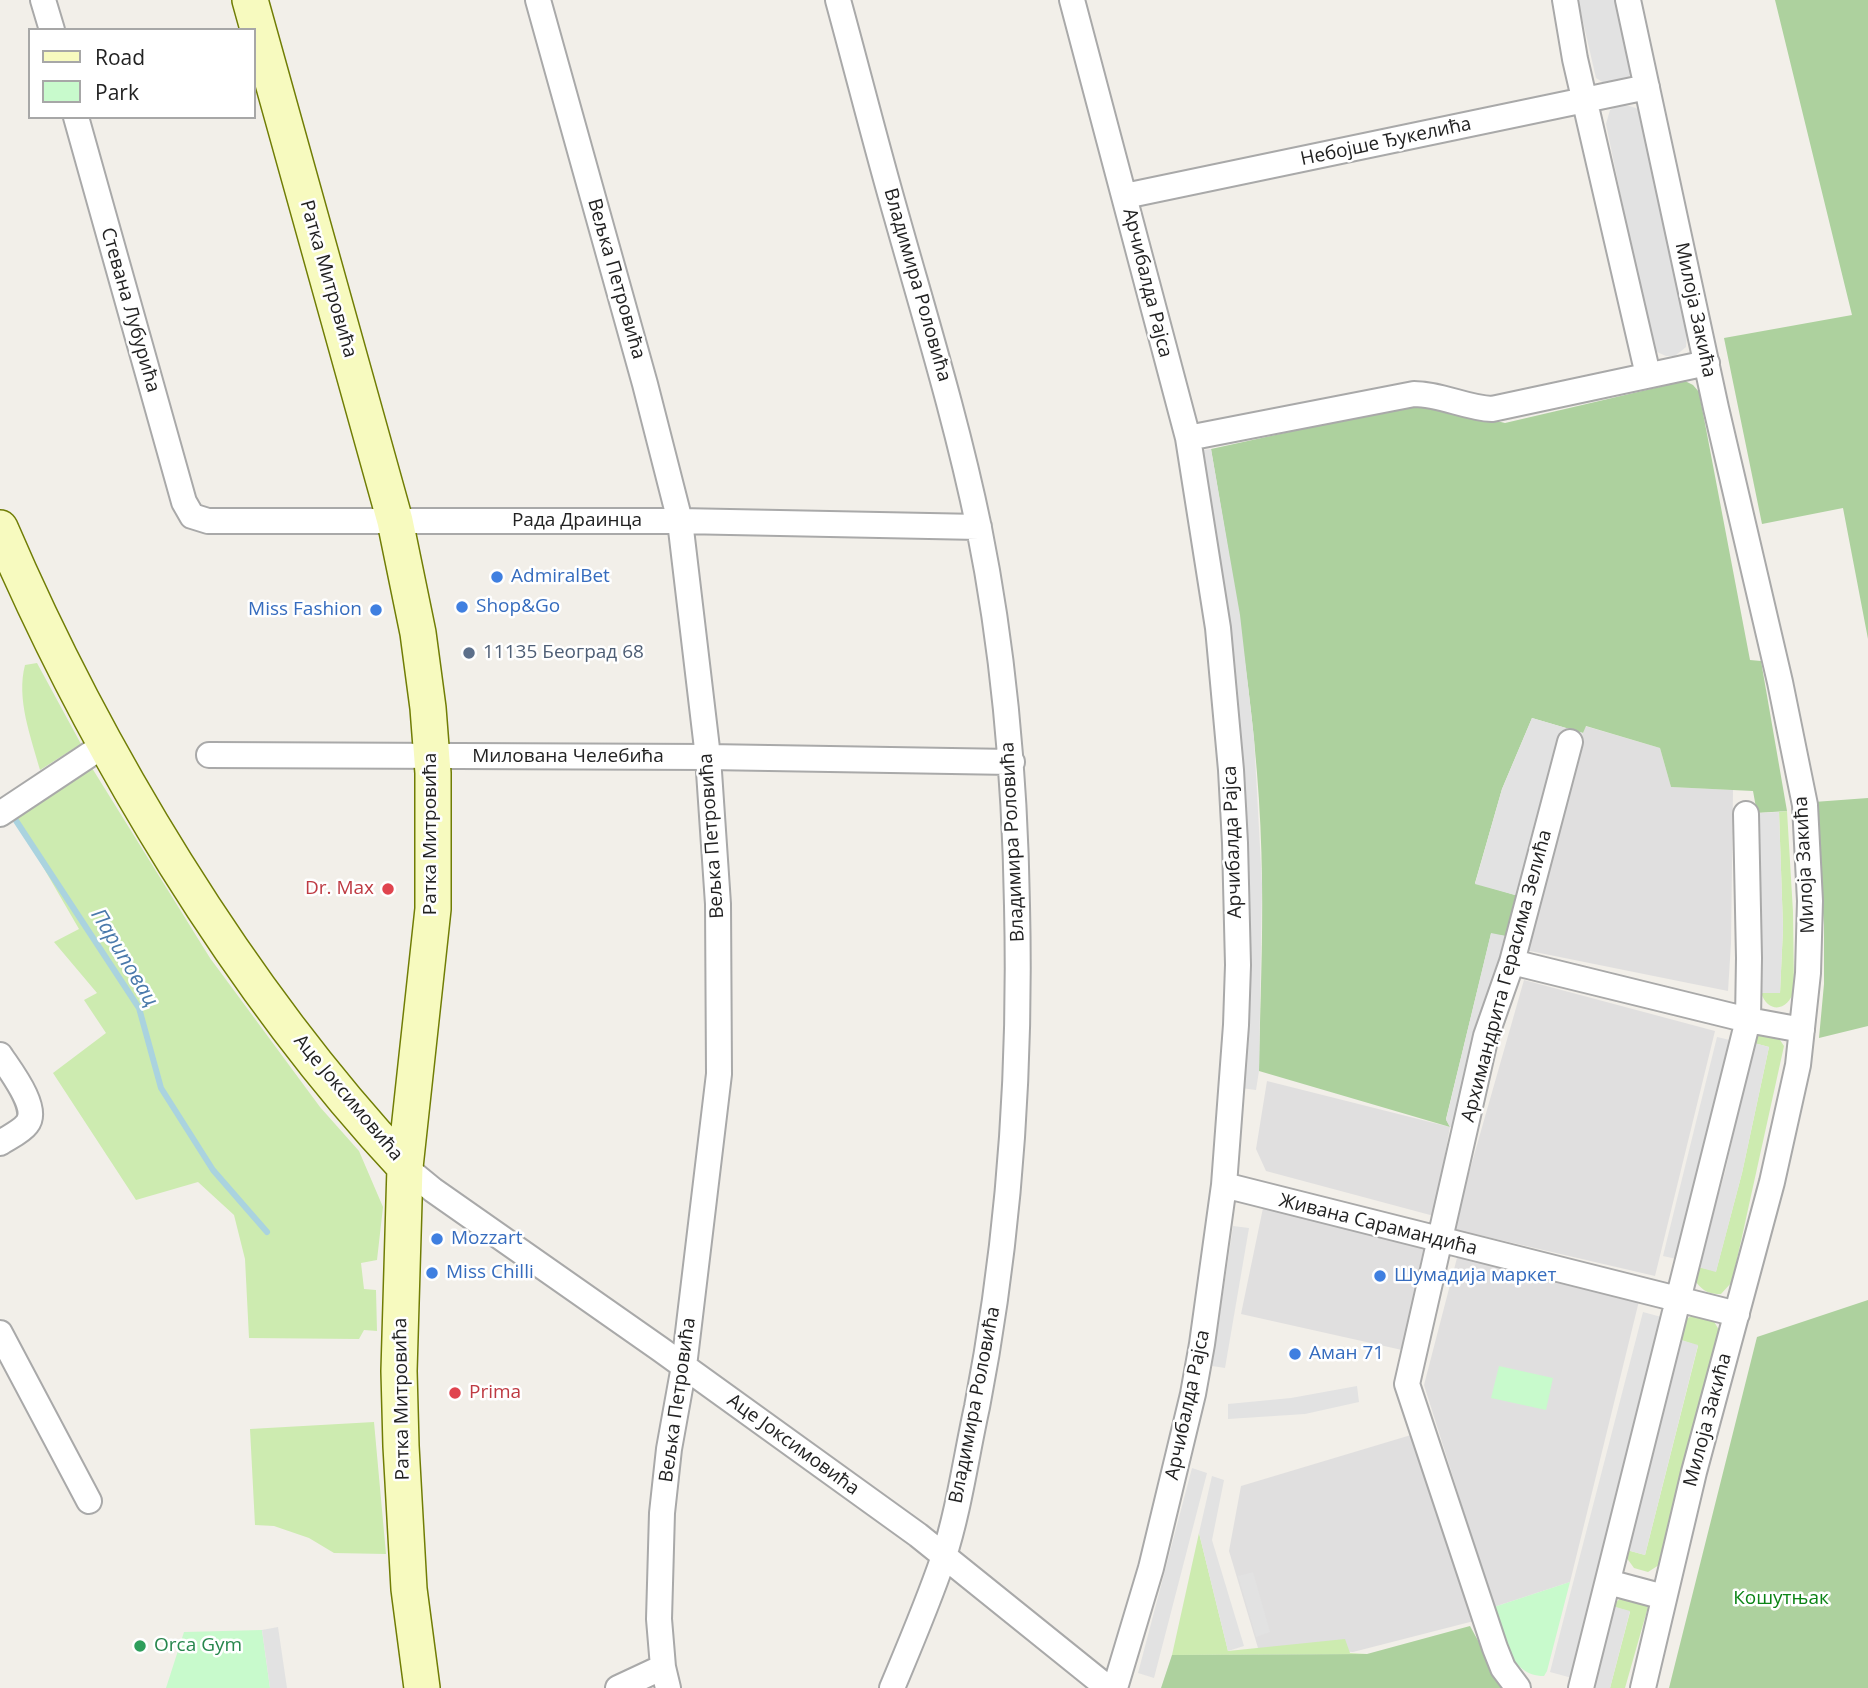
<!DOCTYPE html>
<meta charset="utf-8">
<style>
body{margin:0}
#map{position:relative;width:1868px;height:1688px;overflow:hidden;background:#f2efe9;font-family:"Open Sans",sans-serif}
canvas{display:block}
.legend{position:absolute;left:28px;top:28px;width:228px;height:91px;box-sizing:border-box;background:#fff;border:2px solid #a7a7a7;margin:0;padding:9px 12px;list-style:none;font-size:21px;color:#222}
.legend li{display:flex;align-items:center;gap:14px;height:35px}
.legend b{width:35px;border:2px solid #a7a7a7}
</style>
<div id="map">
<canvas width="1868" height="1688"></canvas>
<ul class="legend">
<li><b style="height:9px;background:#f7fabf"></b>Road</li>
<li><b style="height:19px;background:#c8facc"></b>Park</li>
</ul>
</div>
<script>
const ctx = document.querySelector('canvas').getContext('2d');
ctx.lineJoin = 'round';
function paint(path, color) {
  ctx.fillStyle = color;
  ctx.fill(path, 'evenodd');
}
function stroke(path, color, width, dash) {
  ctx.strokeStyle = color;
  ctx.lineWidth = width;
  ctx.lineCap = dash ? 'butt' : 'round';
  ctx.setLineDash(dash || []);
  ctx.stroke(path);
}
function label(font, color, halo, rows, align = 'center') {
  ctx.font = font + ' "Open Sans",sans-serif';
  ctx.lineWidth = 5;
  ctx.setLineDash([]);
  ctx.textBaseline = 'middle';
  ctx.strokeStyle = halo;
  ctx.fillStyle = color;
  for (const [text, x, y, turn = 0] of rows) {
    ctx.save();
    ctx.translate(x, y);
    ctx.rotate((+turn || 0) * Math.PI / 180);
    ctx.textAlign = isNaN(turn) ? turn : align;
    if (halo) ctx.strokeText(text, 0, 0);
    ctx.fillText(text, 0, 0);
    ctx.restore();
  }
}
const residential = new Path2D(`
 M1585,726L1660,748L1671,787L1733,790L1731,943L1728,991L1520,949Z
 M1524,980L1715,1031L1655,1276L1453,1229Z
 M1267,1081L1450,1127L1434,1216L1266,1171L1256,1149Z
 M1263,1208L1424,1246L1402,1350L1241,1314Z
 M1458,1254L1639,1301L1570,1582L1494,1607L1424,1385Z
 M1411,1435L1474,1621L1353,1652L1258,1648L1229,1551L1241,1486Z`);
const grass = new Path2D(`
 M37,663L81,744L40,770C31,737 16,699 25,665Z
 M92,768L210,958L320,1107L359,1151L383,1207L377,1260L361,1263L364,1289L376,1290L377,1331L364,1330L359,1339L249,1338L245,1259L234,1215L198,1182L136,1200L53,1073L106,1033L84,1000L97,993L54,942L79,929L13,815Z
 M1787,811L1793,912L1794,990C1789,1010 1769,1015 1761,993H1780L1783,928L1779,812Z
 M1757,1033L1776,1034L1784,1046L1732,1282L1721,1294C1709,1294 1704,1292 1696,1282L1698,1267L1716,1271L1742,1173L1769,1047L1754,1043Z
 M1696,1313L1712,1318L1719,1330L1659,1565L1648,1572L1634,1568L1626,1557L1627,1550L1645,1555L1698,1346L1681,1340L1685,1320Z
 M374,1422L386,1554L334,1553L309,1538L274,1526L255,1525L250,1429Z
 M1199,1533L1228,1651L1345,1639L1350,1653L1367,1654L1172,1655Z
 M1625,1594L1647,1602L1648,1607L1625,1688H1610L1630,1612L1612,1606Z`);
const forest = new Path2D(`
 M1775,0H1868V639L1843,508L1762,524L1724,338L1852,315Z
 M1685,381L1693,385L1699,392L1750,660L1761,661L1787,811L1757,813L1753,791L1671,787L1660,748L1586,726L1583,733L1532,718L1502,789L1475,883L1522,897L1511,937L1491,934L1446,1119L1450,1127L1259,1071C1260,1007 1263,943 1262,880C1261,735 1235,591 1211,449L1413,405L1435,406L1505,423Z
 M1868,798V1026L1819,1038L1824,984V925L1814,802Z
 M1868,1300V1688H1669L1757,1337Z
 M1470,1626L1504,1688H1161L1172,1655L1367,1654Z`);
const park = new Path2D(`
 M1499,1366L1553,1378L1546,1410L1491,1398Z
 M1570,1582L1547,1671L1544,1676C1509,1676 1502,1634 1494,1607Z
 M262,1630L270,1688H166L184,1632Z`);
const parking = new Path2D(`
 M1578,0H1618L1632,71L1627,80L1607,85L1596,78Z
 M1622,104L1636,108L1640,111L1644,123L1687,332L1686,347L1675,356H1666L1657,352L1651,343L1606,124L1610,110Z
 M1211,449L1240,615L1254,738L1262,884L1259,1071L1256,1090L1241,1088L1198,451Z
 M1532,718L1583,733L1522,897L1475,884L1502,789Z
 M1779,812L1783,928L1780,993H1761V877L1757,813Z
 M1491,933L1511,937L1461,1129L1450,1127L1446,1120Z
 M1717,1037L1734,1041L1681,1260L1663,1256Z
 M1754,1043L1769,1047L1742,1173L1716,1272L1698,1267L1725,1172Z
 M1233,1226L1249,1228L1225,1368L1212,1366Z
 M1643,1312L1665,1318L1572,1678L1550,1672Z
 M1681,1340L1698,1345L1645,1555L1627,1550Z
 M1357,1386L1359,1402L1305,1414L1228,1419V1404L1291,1398Z
 M1192,1468L1207,1473L1154,1678L1138,1673Z
 M1212,1476L1224,1480L1212,1540L1244,1646L1228,1651L1199,1533Z
 M1253,1572L1270,1632L1256,1637L1238,1576Z
 M1612,1606L1630,1611L1610,1688H1590Z
 M278,1627L287,1688H270L262,1630Z`);
const stream = new Path2D(`
 M11,813L139,1008L161,1088L213,1170L267,1232`);
const street = new Path2D(`
 M43,0L52,30
 M538,0L645,384L680,521L708,757L718,904L719,1074L684,1366L669,1449L662,1513L659,1619L663,1667L668,1688
 M838,0C858,73 876,145 897,218C926,321 957,422 979,528C1004,652 1015,779 1017,906C1021,1074 1009,1242 977,1407C966,1457 959,1510 943,1559C928,1603 910,1645 892,1688
 M1072,0L1188,438L1218,628L1231,770L1235,843L1238,965L1236,1025L1224,1185L1202,1344L1193,1394L1151,1568L1115,1688
 M1565,0L1575,59L1648,375
 M1628,0L1716,408L1780,682L1805,805L1810,901L1808,973L1798,1065L1772,1182L1694,1472L1643,1688
 M76,117L184,502L192,516L208,521H680L979,527
 M1125,196L1647,87
 M1188,438L1414,394C1441,394 1466,408 1492,409L1707,363
 M209,755L708,757L1012,762
 M0,814L107,743
 M1512,962L1748,1020L1802,1030
 M0,1055C9,1069 40,1108 27,1124C21,1132 9,1137 0,1143
 M405,1167L433,1190L660,1349L918,1535L1108,1688
 M1224,1185L1737,1314
 M0,1333L89,1501
 M1608,1582L1664,1597
 M618,1688L663,1667
 M1518,1688L1503,1668L1495,1648L1407,1384L1486,1036L1512,962L1570,742
 M1581,1688L1748,1020L1749,958L1746,814`);
const secondary = new Path2D(`
 M250,0L395,521L418,633L428,708L433,773V909L405,1167L399,1371L401,1446L409,1589L422,1688
 M0,528C95,750 239,990 405,1167`);
const markers = [
 [497,577,7,"#3f7fe0"],
 [462,607,7,"#3f7fe0"],
 [376,610,7,"#3f7fe0"],
 [469,653,7,"#5c6f8a"],
 [388,889,7,"#e0444e"],
 [437,1239,7,"#3f7fe0"],
 [432,1273,7,"#3f7fe0"],
 [1380,1276,7,"#3f7fe0"],
 [1295,1354,7,"#3f7fe0"],
 [455,1393,7,"#e0444e"],
 [140,1646,7,"#2e9e5b"]
];
const streetNames = [
 ["Небојше Ђукелића",1386,142,-12],
 ["Ратка Митровића",328,279,74],
 ["Вељка Петровића",616,279,74],
 ["Арчибалда Рајса",1147,283,76],
 ["Владимира Роловића",917,285,74],
 ["Стевана Лубурића",130,310,74],
 ["Милоја Закића",1695,310,78],
 ["Рада Драинца",577,521],
 ["Милована Челебића",568,757],
 ["Ратка Митровића",431,834,-90],
 ["Вељка Петровића",712,836,-94],
 ["Владимира Роловића",1013,842,-93],
 ["Арчибалда Рајса",1233,842,-92],
 ["Милоја Закића",1805,865,-93],
 ["Архимандрита Герасима Зелића",1507,976,-75],
 ["Аце Јоксимовића",348,1098,50],
 ["Живана Сарамандића",1378,1225,14],
 ["Ратка Митровића",402,1399,-91],
 ["Вељка Петровића",678,1400,-82],
 ["Владимира Роловића",975,1405,-79],
 ["Арчибалда Рајса",1188,1405,-78],
 ["Милоја Закића",1708,1420,-75],
 ["Аце Јоксимовића",793,1445,36]
];
const shopNames = [
 ["AdmiralBet",511,577],
 ["Shop&Go",476,607],
 ["Miss Fashion",362,610,"right"],
 ["Mozzart",451,1239],
 ["Miss Chilli",446,1273],
 ["Шумадија маркет",1394,1276],
 ["Аман 71",1309,1354]
];
const serviceNames = [
 ["11135 Београд 68",483,653]
];
const healthNames = [
 ["Dr. Max",374,889],
 ["Prima",469,1393,"left"]
];
const parkNames = [
 ["Кошутњак",1781,1599]
];
const leisureNames = [
 ["Orca Gym",154,1646]
];
const waterNames = [
 ["Париповац",124,958,59]
];
paint(residential, '#e0dfdf');
paint(grass, '#cdebb0');
paint(forest, '#add19e');
paint(park, '#c8facc');
paint(parking, '#e2e2e2');
stroke(stream, '#aad3df', 6);
stroke(street, '#a9a9a9', 28);
stroke(secondary, '#707d05', 38);
stroke(street, '#fff', 24);
stroke(secondary, '#f7fabf', 35);
for (const [x, y, r, color] of markers) {
  const dot = new Path2D();
  dot.arc(x, y, r, 0, 2 * Math.PI);
  ctx.fillStyle = color;
  ctx.fill(dot);
  stroke(dot, '#fff', 2.5);
}
label('19px', '#222', '#fff', streetNames);
label('19px', '#366cbe', '#fff', shopNames, 'left');
label('19px', '#4e5e75', '#fff', serviceNames, 'left');
label('19px', '#be3a42', '#fff', healthNames, 'right');
label('19px', '#0c8416', '#fff', parkNames);
label('19px', '#27864d', '#fff', leisureNames, 'left');
label('italic 21px', '#4a7aab', '#fff', waterNames);
</script>
